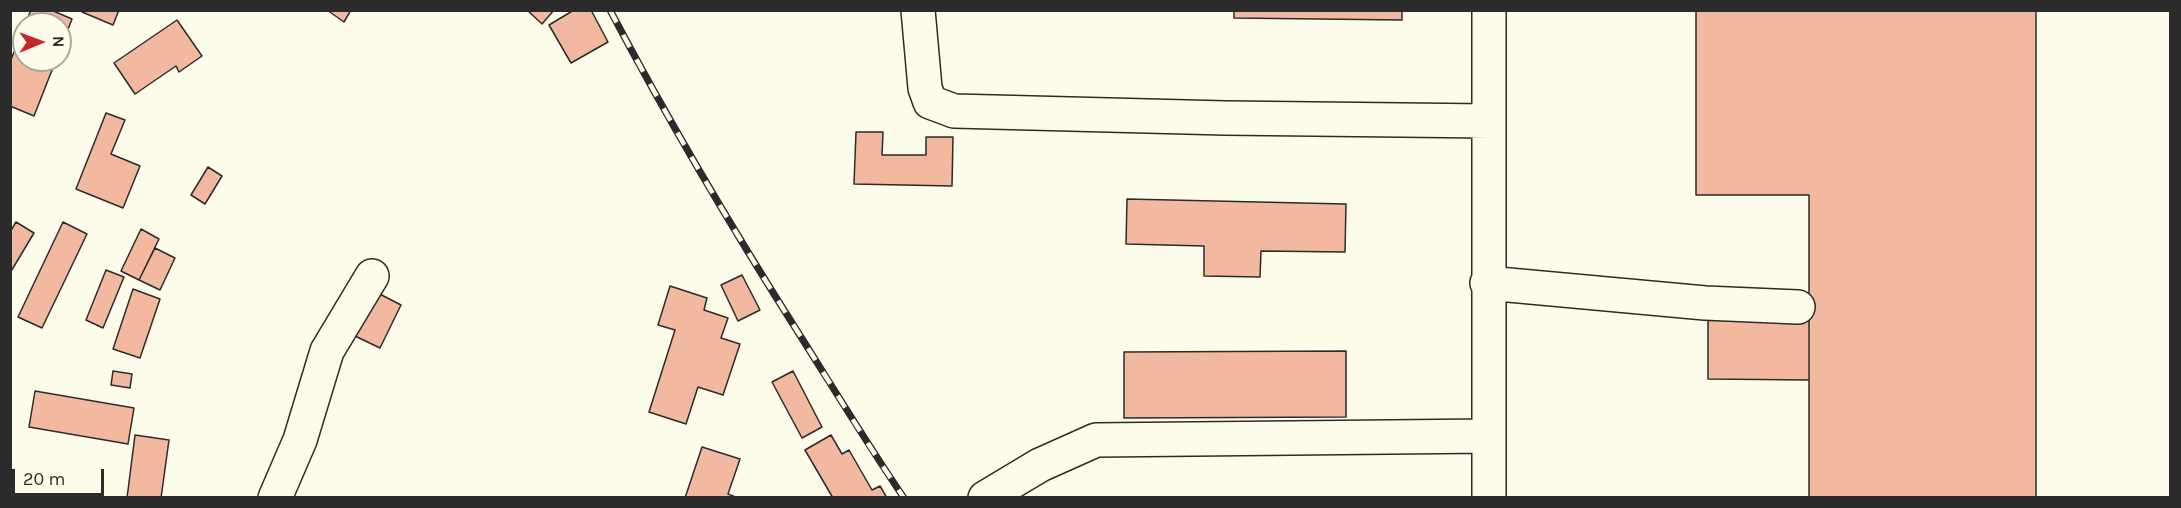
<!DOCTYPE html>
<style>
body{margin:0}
#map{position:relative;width:2181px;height:508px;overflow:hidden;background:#fdfbea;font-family:Karla,sans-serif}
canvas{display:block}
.frame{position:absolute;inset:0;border:12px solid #2b2b2b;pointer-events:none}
.north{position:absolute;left:12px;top:12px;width:60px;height:60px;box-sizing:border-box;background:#fdfbea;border:2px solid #a9a89e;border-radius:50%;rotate:89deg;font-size:16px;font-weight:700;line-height:24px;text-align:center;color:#2b2b2b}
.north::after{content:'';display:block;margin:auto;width:21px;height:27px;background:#c62828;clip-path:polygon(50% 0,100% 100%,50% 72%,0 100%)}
.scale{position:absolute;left:12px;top:469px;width:92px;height:27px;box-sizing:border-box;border:3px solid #2b2b2b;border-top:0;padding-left:8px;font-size:18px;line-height:21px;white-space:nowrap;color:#2b2b2b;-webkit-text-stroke:4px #fdfbea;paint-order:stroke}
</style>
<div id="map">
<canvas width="2181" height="508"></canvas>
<div class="frame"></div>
<div class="north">N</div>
<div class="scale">20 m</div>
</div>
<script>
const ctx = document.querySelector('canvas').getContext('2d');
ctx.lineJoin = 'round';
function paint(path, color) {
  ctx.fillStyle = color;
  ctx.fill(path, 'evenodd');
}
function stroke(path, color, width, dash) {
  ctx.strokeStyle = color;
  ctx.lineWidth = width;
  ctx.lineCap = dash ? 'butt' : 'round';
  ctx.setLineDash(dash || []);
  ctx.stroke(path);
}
const building = new Path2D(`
 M31,10H51L72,19L60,50V24H25Z
 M82,10H119L113,25L82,12Z
 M327,10H351L344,22Z
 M527,10H554L542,24Z
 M574,10H591L608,42L571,63L549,25Z
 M1234,10H1402V20L1234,18Z
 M1696,10H2036V498H1809V195H1696Z
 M177,20L202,56L179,72L176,66L135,94L114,63Z
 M24,27V60H56L34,116L10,106V62Z
 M106,113L125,120L111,154L140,166L123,208L76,189Z
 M856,132H883L882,155H926V137H953L952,186L854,184Z
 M208,167L222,176L205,204L191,195Z
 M1127,199L1346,204L1345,252L1261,251L1260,277L1204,276V246L1126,244Z
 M16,222L34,233L10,273V232Z
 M63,222L87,234L42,328L18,317Z
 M141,229L159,239L139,280L121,271Z
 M155,248L175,258L160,290L139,280Z
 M106,270L124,277L103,328L86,320Z
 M742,275L760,310L738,321L721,285Z
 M670,286L707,298L704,310L728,318L721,338L740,344L723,395L698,387L686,424L649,412L675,330L658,325Z
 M133,289L160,299L140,358L113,349Z
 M374,291L401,305L380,348L353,335Z
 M1708,319H1809V380L1708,379Z
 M1346,351V417L1124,418V352Z
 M113,371L132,374L130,388L111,385Z
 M793,371L822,427L802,438L772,382Z
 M35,391L134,408L128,444L29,427Z
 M135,435L169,440L161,498H127Z
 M831,435L842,454L849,450L872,490L880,486L887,498H833L805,450Z
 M702,447L740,459L728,494L738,498H685Z`);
const minor = new Path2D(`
 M918,10L925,88L930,102L954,111L1225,118L1489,121
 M1489,10V498
 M1487,283L1705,303L1798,307
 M275,498L300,440L327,351L372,276
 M985,498L1040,465L1096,440L1488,436`);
const rail = new Path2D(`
 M610,10C669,122 733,230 801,337C835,391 868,445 904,498`);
paint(building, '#f2b8a0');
stroke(building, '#2b2b2b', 1.5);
stroke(minor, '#2b2b2b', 36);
stroke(minor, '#fdfbea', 33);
stroke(rail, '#2b2b2b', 7);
stroke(rail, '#fdfbea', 4.5, [14]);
</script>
